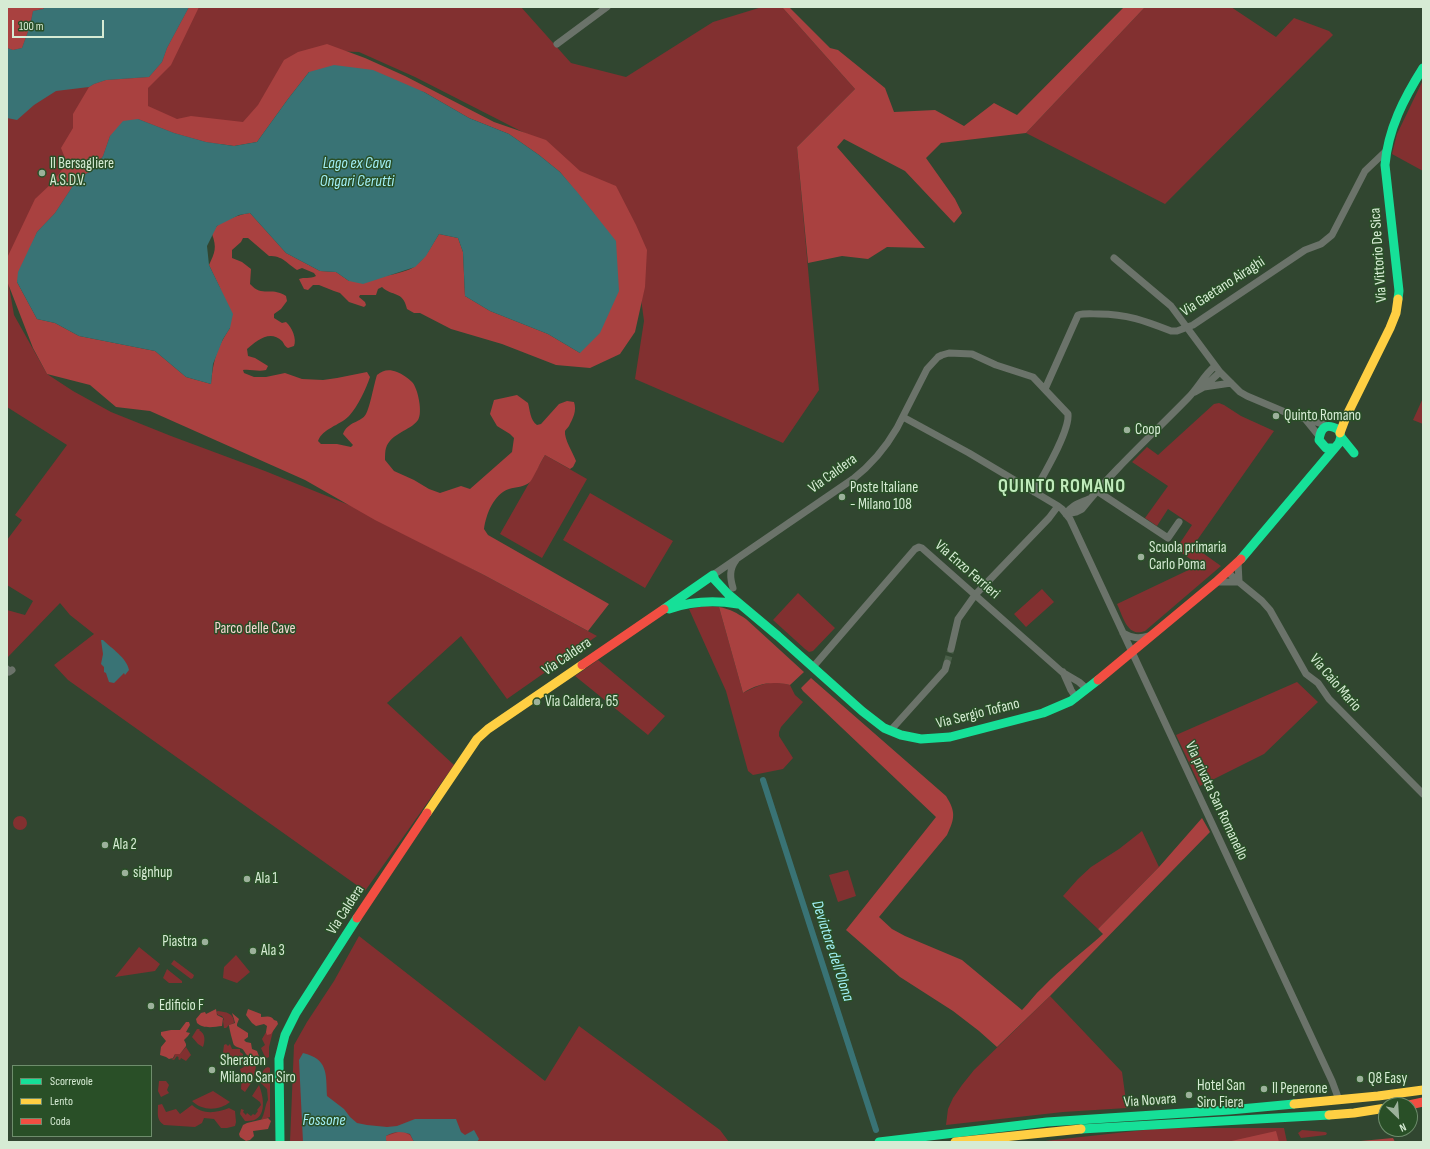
<!DOCTYPE html>
<style>
body{margin:0}
#map{position:relative;width:1430px;height:1149px;overflow:hidden;background:#314630;font-family:"Sofia Sans Condensed",sans-serif}
canvas{display:block}
.frame{position:absolute;inset:0;border:8px solid #d6ebd4;pointer-events:none}
.legend{position:absolute;left:12px;top:1065px;width:140px;height:72px;box-sizing:border-box;background:#294f27;border:1px solid #6e8d6c;margin:0;padding:5px 7px;list-style:none;font-size:12px;color:#d6ebd4}
.legend li{display:flex;align-items:center;gap:8px;height:20px}
.legend b{width:20px;border:1px solid #6e8d6c}
.north{position:absolute;left:1378px;top:1097px;width:40px;height:40px;box-sizing:border-box;background:#294f27;border:1px solid #6e8d6c;border-radius:50%;rotate:155deg;font-size:11px;font-weight:700;line-height:16px;text-align:center;color:#d6ebd4}
.north::after{content:'';display:block;margin:auto;width:14px;height:18px;background:#9cb19b;clip-path:polygon(50% 0,100% 100%,50% 72%,0 100%)}
.scale{position:absolute;left:12px;top:20px;width:92px;height:18px;box-sizing:border-box;border:2px solid #d6ebd4;border-top:0;padding-left:5px;font-size:12px;line-height:14px;white-space:nowrap;color:#d6ebd4;-webkit-text-stroke:3px #294f27;paint-order:stroke}
</style>
<div id="map">
<canvas width="1430" height="1149"></canvas>
<div class="frame"></div>
<ul class="legend">
<li><b style="height:5px;background:#16e098"></b>Scorrevole</li>
<li><b style="height:5px;background:#ffcf43"></b>Lento</li>
<li><b style="height:5px;background:#f24e42"></b>Coda</li>
</ul>
<div class="north">N</div>
<div class="scale">100 m</div>
</div>
<script>
const ctx = document.querySelector('canvas').getContext('2d');
ctx.lineJoin = 'round';
function paint(path, color) {
  ctx.fillStyle = color;
  ctx.fill(path, 'evenodd');
}
function stroke(path, color, width, dash) {
  ctx.strokeStyle = color;
  ctx.lineWidth = width;
  ctx.lineCap = dash ? 'butt' : 'round';
  ctx.setLineDash(dash || []);
  ctx.stroke(path);
}
function label(font, color, halo, rows, align = 'center') {
  ctx.font = font + ' "Sofia Sans Condensed",sans-serif';
  ctx.lineWidth = 3;
  ctx.setLineDash([]);
  ctx.textBaseline = 'middle';
  ctx.strokeStyle = halo;
  ctx.fillStyle = color;
  for (const [text, x, y, turn = 0] of rows) {
    ctx.save();
    ctx.translate(x, y);
    ctx.rotate((+turn || 0) * Math.PI / 180);
    ctx.textAlign = isNaN(turn) ? turn : align;
    if (halo) ctx.strokeText(text, 0, 0);
    ctx.fillText(text, 0, 0);
    ctx.restore();
  }
}
const green = new Path2D(`
 M7,7H521L571,63L626,77L713,22L762,7H782L855,89L797,147L819,390L783,443L635,379L644,321L637,268L550,146L415,77L359,52L330,51L255,121L9,286L14,315L47,374L73,391L111,412L171,436L265,471L354,507L484,575L597,636L507,699L461,636L387,703L454,765L365,891L68,680L54,665L94,634L70,615L60,603L7,658V610L25,615L33,601L7,585V540L22,520L15,515L67,445L7,407Z
 M1145,7H1231L1276,37L1294,18L1329,31L1333,35L1165,204L1026,133Z
 M1423,80V171L1392,154L1397,134Z
 M1423,398V424L1413,420Z
 M1219,403L1224,405L1241,416L1274,431L1193,546L1221,566L1145,631C1127,638 1123,616 1117,604L1199,565L1176,549L1192,525L1168,509L1157,526L1145,518L1168,486L1132,462L1147,447L1158,455L1214,404Z
 M545,455L587,479L542,558L500,534Z
 M590,493L673,541L645,588L563,540Z
 M1042,589L1054,602L1026,627L1014,614Z
 M798,593L835,628L813,651L809,652L805,649L773,620Z
 M705,606L719,607L743,693C761,684 770,680 790,685L795,695L803,702L781,727L779,732V736L793,758L783,769L753,775L748,771L726,691L689,609Z
 M598,660L665,716L648,735L575,676Z
 M1297,682L1318,702L1264,754L1200,786L1176,735Z
 M13 823a7 7 0 1 1 14 0a7 7 0 1 1-14 0Z
 M1142,831L1159,867L1098,929L1063,896L1078,879L1091,867L1119,849Z
 M848,870L856,896L838,902L829,875Z
 M359,936L545,1081L579,1026L720,1130L729,1142H290L294,1045L307,1022L334,981Z
 M139,947L160,964L155,971L115,977Z
 M236,955L250,972L237,983L223,978L224,967Z
 M174,960L194,975L193,978L191,979L171,964Z
 M167,969L182,981V983H169L163,978Z
 M1050,996L1122,1072L1127,1108L1063,1112L946,1125L948,1109L953,1098L962,1085L974,1070Z
 M218,1011C226,1012 234,1013 234,1023L229,1025L226,1028H224L223,1021L224,1019L222,1016L218,1015L216,1012Z
 M269,1027L273,1031L269,1047V1057L267,1058L265,1057L261,1048L265,1045L262,1039Z
 M197,1029H200L199,1030C206,1034 205,1041 203,1047L198,1044L192,1037Z
 M226,1044L228,1046L230,1044L232,1049H240V1052L243,1054V1056L236,1062L230,1055L223,1053L224,1045Z
 M186,1047L191,1055L186,1061L181,1058L180,1060L178,1059L179,1058L177,1056L174,1060L171,1059L174,1058L175,1054H180Z
 M245,1058L249,1064L254,1060L257,1062L253,1080L245,1092L241,1089L242,1075L240,1069L244,1067L240,1061Z
 M268,1067L270,1068V1117L261,1120C265,1114 265,1104 268,1100L267,1089L261,1083C262,1077 261,1069 268,1067Z
 M159,1081H166L169,1085L167,1090L169,1093L161,1097L158,1091Z
 M259,1085C265,1100 267,1123 245,1121L240,1114L241,1109L244,1110L243,1112L246,1115L247,1113L251,1116L253,1114L255,1115L258,1111L257,1110L261,1105L260,1102L252,1096Z
 M213,1091L230,1102C219,1111 202,1111 192,1101Z
 M162,1104L166,1112L176,1109L180,1114L192,1105C203,1115 216,1113 229,1108L235,1111L236,1122L235,1126L227,1128H221L214,1119L204,1118L202,1123L195,1127L164,1125C156,1120 158,1113 158,1105Z
 M1162,1128H1284L1287,1142H1036Z
 M1302,1130L1325,1132L1327,1133L1326,1135L1301,1138L1298,1133Z`);
const forest = new Path2D(`
 M7,7H45L43,9L33,11L30,26L22,48L13,50L7,48Z
 M189,7H199L171,65L148,88V106L177,119L191,116L243,122L258,105L284,60L298,52L327,44L365,58L405,76L494,122L546,140L580,171L616,186L636,225L647,250L645,287L635,332L620,354L590,368L556,365L502,344L451,329L420,313H414L407,309C403,290 392,297 382,287L378,289L376,295H360L359,297L365,302L366,305L364,307L349,302L340,293L334,291L319,285H313L308,290L304,289L299,279C304,277 310,279 316,276L314,273L302,268L297,270C285,262 283,256 269,256L248,238H243L241,242L232,250V258L242,262L251,269L250,284C263,298 270,286 286,296L287,301L281,309L274,314V318L282,323L286,322C292,327 297,339 294,346L288,348C284,346 284,343 282,341C270,329 256,341 247,349L248,356L255,358L268,366L266,370C258,372 251,369 243,370L244,373L254,377H266L285,373L302,379L323,380L337,378L367,372L370,377C366,389 358,406 349,416C339,426 323,428 318,441L321,444H337L351,447L353,445L343,434C348,421 361,423 366,414C370,407 374,384 377,375C383,370 389,369 397,372C402,374 408,378 412,382C418,388 423,413 418,420C410,431 391,433 386,448C385,451 385,456 385,460L394,471L414,480L429,489L440,493L461,486L470,489L512,452L514,438L510,434L497,426L490,414L494,400L517,395L528,403C530,410 530,420 537,425L541,424L559,404L567,401L574,402C577,411 573,418 569,426C568,428 566,429 565,431C564,439 573,453 576,461L573,467L570,469L545,455C541,461 534,477 530,482C524,487 516,487 509,489C494,494 486,514 484,529L488,535L609,604L588,631L484,575L375,520L305,480L150,411L116,407L90,385L47,374L33,348L7,281V258L35,199L52,183L67,163L61,148L73,128V114L89,87L94,84L106,80L149,77L162,62L167,48ZM309,72L424,92L469,118L509,134L539,155L560,172L595,215L580,353L548,334L490,311L465,296L463,252L458,238L439,234C432,245 426,258 415,266C405,275 364,279 349,281L336,272L320,271L286,253L250,213C242,214 222,220 217,226C215,228 213,232 212,234C217,248 215,252 209,265L220,288L230,328C217,347 213,361 211,384L186,377L155,351L79,336L55,323L37,319L17,282L37,232L55,213L78,178L93,170L103,156L110,136L138,119L174,133L206,142L234,146L257,142L288,99Z
 M782,7H789L830,48L838,50L885,88L894,112L935,110L964,126L994,103L1017,115L1124,7H1145L1026,133L941,143L926,158L955,199L962,213L954,223L905,171L844,139L837,147L925,248L887,247L868,259L842,256L808,263L797,147L855,89Z
 M719,607C730,609 737,613 746,619L804,672L790,685C772,681 759,683 743,693Z
 M811,678L946,796C956,812 955,818 947,835L879,917L892,929L905,936L962,960L1022,1010C1029,1003 1035,994 1043,987C1061,968 1083,952 1103,934L1098,929L1159,867L1202,818L1210,832L1050,996L997,1047L979,1031L953,1011L900,977L846,930L936,817L803,691L801,688Z
 M216,1009L217,1015L223,1018L222,1026C214,1027 203,1029 197,1023L196,1019L201,1013L205,1012L206,1014Z
 M248,1009L261,1014V1017C266,1017 271,1015 274,1020L277,1021L278,1024L271,1034L267,1035L266,1032L267,1026L264,1024L256,1026L252,1023L246,1015Z
 M232,1013L239,1019L237,1024V1026L248,1033V1037L244,1040L246,1042L251,1043L252,1049L257,1051L260,1059L258,1061C254,1058 250,1057 247,1055C244,1052 244,1049 240,1048C238,1047 236,1047 234,1045C233,1043 229,1028 229,1025L235,1023L234,1019Z
 M186,1022H189L190,1025L186,1032L190,1033L188,1036L184,1040L186,1044V1046L180,1054H175L173,1058L169,1059L166,1057L160,1055L161,1047L166,1041L161,1035V1032L171,1030H180Z
 M268,1118L271,1121L268,1129L253,1131L254,1136L250,1140L246,1141L240,1137L239,1134L243,1125L247,1123Z
 M1276,1131L1279,1142H1227Z
 M398,1132H404L410,1135L414,1142H387L386,1140V1136Z
 M1393,1138L1395,1142H1350Z`);
const water = new Path2D(`
 M45,7H189L167,48L162,62L149,77L106,80L94,84L89,87L56,91L34,105L17,120L7,118V48L13,50L22,48L30,26L33,11L43,9Z
 M334,65L373,70L424,92L469,118L509,134L539,155L560,172L578,193L616,241L619,291L600,333L580,353L548,334L490,311L465,296L463,252L458,238L439,234L426,256L415,267L363,284L349,281L336,272L320,271L286,253L250,213L239,215L217,226L207,246L209,265L233,314L230,328L223,339L213,364L211,384L186,377L155,351L79,336L55,323L37,319L17,282L18,272L37,232L55,213L78,178L93,170L103,156L110,136L123,121L138,119L174,133L206,142L234,146L257,142L288,99L309,72Z
 M101,640H103C111,648 127,658 129,670L125,675L124,673L114,683L109,682L106,673L104,672V667L101,664L103,654Z
 M303,1053C328,1059 326,1073 327,1096L344,1109L350,1117L357,1123L367,1125L387,1127L397,1126L415,1119H456L461,1132L465,1135L474,1130L479,1139L477,1142H414L410,1134C401,1131 394,1131 386,1136V1140L387,1142H303L299,1060Z`);
const canal = new Path2D(`
 M763,780L876,1130`);
const streetTunnel = new Path2D(`
 M947,663L951,649`);
const street = new Path2D(`
 M557,44L607,7
 M1114,258L1171,306L1220,372L1240,392L1247,396L1292,415L1329,426
 M1204,387L1231,383
 M1045,389L1078,315C1085,313 1092,314 1099,314C1127,314 1145,321 1171,331H1177L1193,325L1305,250L1321,244L1332,235L1365,171L1385,152
 M1195,392L1204,387L1220,372
 M903,417L969,453L1058,506L1062,509L1070,519L1332,1081L1339,1100
 M1306,420L1319,436
 M1097,491L1168,538L1179,522
 M1066,514L1076,512L1082,509C1114,469 1152,435 1188,398C1198,388 1204,375 1215,366
 M1066,514C1071,505 1080,503 1089,499
 M1238,562L1239,582
 M1228,572L1234,578L1262,601L1270,610L1306,674L1318,683L1329,699L1423,794
 M713,575L853,479C871,465 886,447 897,428L927,369L938,357L942,355L949,353L972,354L996,365L1033,377L1068,414C1070,431 1043,476 1034,492
 M1216,582H1239
 M733,588C730,578 729,569 736,560
 M1123,633C1132,638 1138,639 1149,636
 M951,649L958,619L975,595L1049,518L1058,506
 M813,667L915,549L919,547L922,548L1062,672L1079,682L1087,689
 M7,669L9,672L12,670
 M1063,672L1071,690L1076,698
 M890,731L945,670L947,663`);
const fast = new Path2D(`
 M1398,299L1399,291L1385,165C1388,129 1404,98 1423,68
 M1341,437L1354,453
 M1241,559L1339,443L1341,437L1339,430C1327,423 1321,426 1319,440L1326,448H1334
 M713,575L715,580L728,594L778,636L862,711L884,728L901,735L921,739L950,737L1043,713L1071,701L1098,680
 M664,609L713,575
 M669,609C692,601 714,600 738,604
 M1081,1129L1329,1115
 M280,1142L279,1059L285,1035L296,1013L357,918
 M879,1142L1047,1122L1230,1110L1294,1104`);
const slow = new Path2D(`
 M1340,433L1346,417L1390,328L1396,313L1398,299
 M427,813L477,739L488,729L582,665
 M1294,1104L1378,1096L1423,1090
 M1329,1115L1354,1113L1386,1108
 M955,1142L1081,1129`);
const jam = new Path2D(`
 M582,665L664,609
 M1098,680L1216,582L1241,559
 M357,918L427,813
 M1409,1105L1423,1102`);
const markers = [
 [42,173,4,"#9cb19b"],
 [1276,416,4,"#9cb19b"],
 [1127,430,4,"#9cb19b"],
 [842,497,4,"#9cb19b"],
 [1141,557,4,"#9cb19b"],
 [537,702,4,"#9cb19b"],
 [105,845,4,"#9cb19b"],
 [125,873,4,"#9cb19b"],
 [247,879,4,"#9cb19b"],
 [205,942,4,"#9cb19b"],
 [253,951,4,"#9cb19b"],
 [151,1006,4,"#9cb19b"],
 [212,1070,4,"#9cb19b"],
 [1360,1079,4,"#9cb19b"],
 [1264,1089,4,"#9cb19b"],
 [1189,1095,4,"#9cb19b"]
];
const poiNames = [
 ["Il Bersagliere",50,164],
 ["A.S.D.V.",50,181],
 ["Quinto Romano",1284,416],
 ["Coop",1135,430],
 ["Poste Italiane",850,488],
 ["- Milano 108",850,505],
 ["Scuola primaria",1149,548],
 ["Carlo Poma",1149,565],
 ["Via Caldera, 65",545,702],
 ["Ala 2",113,845],
 ["signhup",133,873],
 ["Ala 1",255,879],
 ["Piastra",197,942,"right"],
 ["Ala 3",261,951],
 ["Edificio F",159,1006],
 ["Sheraton",220,1061],
 ["Milano San Siro",220,1078],
 ["Q8 Easy",1368,1079],
 ["Hotel San",1197,1086],
 ["Siro Fiera",1197,1103],
 ["Il Peperone",1272,1089]
];
const streetNames = [
 ["Via Vittorio De Sica",1379,255,-94],
 ["Via Gaetano Airaghi",1223,287,-33],
 ["Via Caldera",833,474,-36],
 ["Via Enzo Ferrieri",967,570,41],
 ["Via Caldera",567,657,-34],
 ["Via Caio Mario",1335,683,49],
 ["Via Sergio Tofano",978,714,-14],
 ["Via privata San Romanello",1216,801,65],
 ["Via Caldera",346,910,-57],
 ["Via Novara",1150,1101,-4]
];
const parkNames = [
 ["Parco delle Cave",255,629]
];
const waterNames = [
 ["Lago ex Cava",357,164],
 ["Ongari Cerutti",357,182],
 ["Deviatore dell'Olona",832,951,72],
 ["Fossone",324,1121]
];
const districtNames = [
 ["QUINTO ROMANO",1062,487]
];
paint(green, '#823030');
paint(forest, '#a94140');
paint(water, '#397375');
stroke(canal, '#397375', 6);
stroke(streetTunnel, '#4a5f49', 7, [7, 3.5]);
stroke(street, '#6b736a', 7);
stroke(fast, '#16e098', 9);
stroke(slow, '#ffcf43', 9);
stroke(jam, '#f24e42', 9);
for (const [x, y, r, color] of markers) {
  const dot = new Path2D();
  dot.arc(x, y, r, 0, 2 * Math.PI);
  ctx.fillStyle = color;
  ctx.fill(dot);
  stroke(dot, '#294f27', 1.5);
}
label('15px', '#d6ebd4', '#294f27', poiNames, 'left');
label('15px', '#d6ebd4', '#294f27', streetNames);
label('15px', '#f7d5d2', '#294f27', parkNames);
label('italic 16px', '#a2eff6', '#294f27', waterNames);
ctx.letterSpacing = '1px';
label('bold 19px', '#c0ebbc', '#294f27', districtNames);
ctx.letterSpacing = '0px';
</script>
